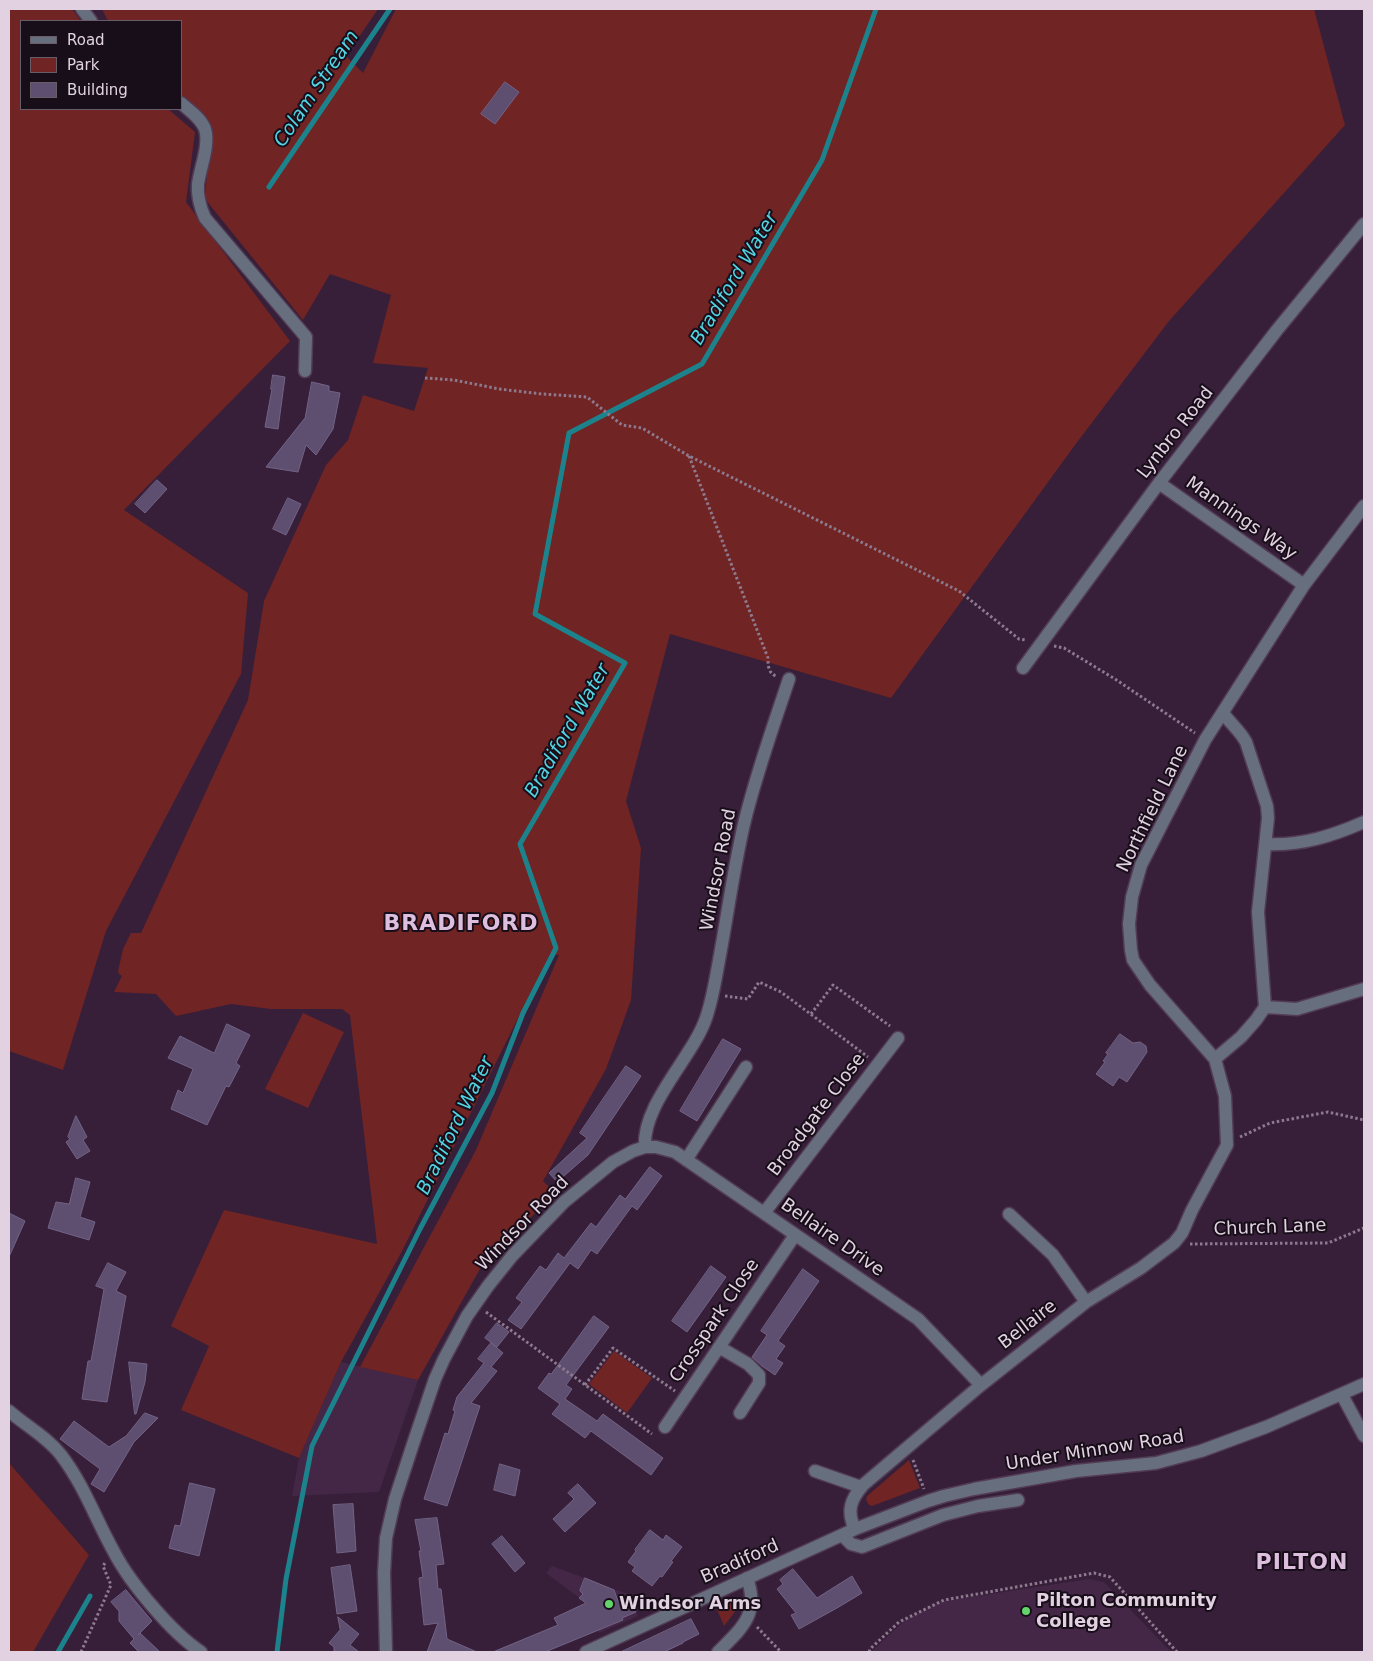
<!DOCTYPE html>
<style>
body{margin:0}
#map{position:relative;width:1373px;height:1661px;overflow:hidden;background:#371f39;font-family:"DejaVu Sans",sans-serif}
canvas{display:block}
.frame{position:absolute;inset:0;border:10px solid #e1d1e1;pointer-events:none}
.legend{position:absolute;left:20px;top:20px;width:162px;height:90px;box-sizing:border-box;background:#180e19;border:1px solid #685c69;margin:0;padding:6px 9px;list-style:none;font-size:15px;color:#e1d1e1}
.legend li{display:flex;align-items:center;gap:10px;height:25px}
.legend b{width:25px;border:1px solid #685c69}
</style>
<div id="map">
<canvas width="1373" height="1661"></canvas>
<div class="frame"></div>
<ul class="legend">
<li><b style="height:6px;background:#676e7d"></b>Road</li>
<li><b style="height:14px;background:#702423"></b>Park</li>
<li><b style="height:14px;background:#5e4f71"></b>Building</li>
</ul>
</div>
<script>
const ctx = document.querySelector('canvas').getContext('2d');
ctx.lineJoin = 'round';
function paint(path, color) {
  ctx.fillStyle = color;
  ctx.fill(path, 'evenodd');
}
function stroke(path, color, width, dash) {
  ctx.strokeStyle = color;
  ctx.lineWidth = width;
  ctx.lineCap = dash ? 'butt' : 'round';
  ctx.setLineDash(dash || []);
  ctx.stroke(path);
}
function label(font, color, halo, rows, align = 'center') {
  ctx.font = font + ' "DejaVu Sans",sans-serif';
  ctx.lineWidth = 4;
  ctx.setLineDash([]);
  ctx.textBaseline = 'middle';
  ctx.strokeStyle = halo;
  ctx.fillStyle = color;
  for (const [text, x, y, turn = 0] of rows) {
    ctx.save();
    ctx.translate(x, y);
    ctx.rotate((+turn || 0) * Math.PI / 180);
    ctx.textAlign = isNaN(turn) ? turn : align;
    if (halo) ctx.strokeText(text, 0, 0);
    ctx.fillText(text, 0, 0);
    ctx.restore();
  }
}
const built = new Path2D(`
 M341,1362L418,1380L379,1492L292,1496L299,1458Z
 M552,1566L628,1594L638,1616L599,1633L585,1602L546,1573Z
 M1089,1579L1104,1582L1171,1652H871L905,1620L938,1602Z`);
const green = new Path2D(`
 M9,9H72L81,21H21V109H168L195,132L186,202L290,341L124,510L248,593L241,674L106,931L63,1070L9,1051Z
 M102,9H378L346,56L363,73L396,9H1314L1345,125L1169,321L1075,445L891,698L670,634L626,801L641,848L631,1000L606,1069L543,1181L555,1193L481,1267L418,1380L360,1367L476,1150L559,955L550,954L401,1253L341,1362L299,1458L181,1410L209,1346L171,1326L224,1210L377,1244L350,1015L342,1009H271L231,1004L176,1016L156,994L114,992L122,976L119,974L118,971L123,949L131,933H141L248,700L264,601L326,465L348,440L363,395L414,411L428,368L373,363L391,295L330,274L303,320L205,199L211,124L181,96V21H108Z
 M303,1013L344,1032L308,1108L265,1089Z
 M614,1351L652,1378L627,1413L589,1384Z
 M909,1460L920,1488L872,1506L868,1504L866,1499L867,1496Z
 M9,1463L89,1555L33,1652H9Z
 M728,1601L734,1603L737,1609L724,1626L716,1607Z`);
const stream = new Path2D(`
 M269,187L390,9
 M58,1652L90,1596
 M277,1652L286,1579L312,1446L420,1229L492,1093L523,1013L556,948L520,844L625,663L535,614L569,433L702,364L822,160L876,9`);
const building = new Path2D(`
 M505,82L519,92L495,124L481,114Z
 M273,375L285,377L278,429L265,427L272,389H271Z
 M312,382L329,386V391L340,393L333,429L316,455L306,445L298,472L266,467L305,418Z
 M157,480L167,489L145,513L135,504Z
 M288,498L301,504L286,535L273,529Z
 M227,1024L250,1035L236,1063L240,1066L229,1087L226,1086L207,1125L171,1109L178,1090L183,1093L193,1069L168,1058L180,1036L214,1053Z
 M1120,1034L1133,1043L1140,1042L1146,1046L1147,1052L1127,1082L1119,1077L1113,1086L1096,1074L1105,1062L1103,1061L1108,1054L1106,1053Z
 M723,1039L741,1049L697,1121L680,1111Z
 M626,1066L641,1076L588,1155L557,1182L549,1173L587,1138L580,1133Z
 M76,1116L87,1137L83,1140L90,1151L77,1159L66,1142L70,1139L68,1137Z
 M650,1167L662,1176L637,1210L632,1206L597,1254L591,1250L578,1269L570,1263L521,1329L508,1320L522,1302L516,1298L540,1266L546,1270L558,1253L564,1258L591,1223L596,1227L620,1195L625,1199Z
 M76,1178L90,1182L80,1217L95,1222L89,1240L48,1228L56,1202L69,1204Z
 M9,1213L25,1221L9,1257Z
 M108,1263L126,1272L116,1291L126,1296L107,1402L82,1399L88,1361H91L94,1345L104,1289L96,1286Z
 M711,1266L726,1277L687,1332L672,1321Z
 M803,1269L819,1281L778,1341L785,1346L776,1359L783,1363L775,1375L762,1366L752,1357L767,1335L761,1331Z
 M594,1316L609,1327L566,1385L572,1389L565,1399L597,1421L603,1414L663,1458L651,1475L591,1431L585,1438L552,1414L560,1404L538,1388L549,1373L551,1374Z
 M497,1323L509,1332L497,1347L485,1338Z
 M491,1343L503,1353L491,1367L497,1371L471,1403L480,1406L447,1506L424,1499L445,1433L448,1434L455,1411L453,1410L457,1397L484,1363L478,1359Z
 M129,1362L147,1364L145,1382L136,1414H135Z
 M145,1413L158,1418L134,1442L104,1492L91,1484L100,1469L60,1439L74,1421L109,1447L126,1436Z
 M500,1464L520,1470L515,1496L494,1490Z
 M190,1483L215,1489L199,1556L169,1548L175,1525L180,1526Z
 M578,1484L596,1503L565,1532L553,1519L574,1499L568,1493Z
 M353,1504L356,1551L337,1553L333,1505Z
 M437,1518L444,1564L436,1565L438,1589H441L447,1639L477,1652H427L438,1623L424,1625L419,1578L423,1577L419,1551H421L415,1520Z
 M650,1530L663,1540L666,1535L682,1547L671,1561L673,1562L662,1577L660,1576L652,1586L632,1571L635,1567L628,1562L636,1551L635,1550Z
 M502,1536L525,1563L515,1572L492,1544Z
 M350,1565L357,1611L337,1614L331,1568Z
 M793,1569L817,1598L852,1576L862,1593L837,1608L799,1629L791,1615L796,1613L777,1589L783,1584L780,1580Z
 M585,1578L614,1590L618,1601L629,1597L636,1612L622,1618L623,1620L545,1652H493L558,1625L554,1618L586,1603L579,1598L583,1594L580,1591Z
 M126,1590L152,1621L138,1635L140,1633L160,1652H139L130,1643L134,1639L119,1621V1611L111,1602Z
 M338,1617L359,1634L350,1645L359,1652H334V1647L329,1643L340,1630Z
 M691,1619L699,1634L683,1642V1643L664,1652H621Z`);
const path = new Path2D(`
 M425,378L454,380L499,389L542,394L587,397L622,425L642,428L689,456L959,591L1019,639L1026,640
 M689,456L768,658C768,665 768,673 776,676
 M1054,646L1064,648L1115,679L1195,733
 M725,996L748,999L759,982L781,992L868,1057
 M811,1014L833,985L890,1026
 M1240,1137L1270,1123L1328,1112L1364,1120
 M1190,1244L1328,1243L1364,1228
 M486,1312L652,1434
 M585,1385L613,1348L675,1391
 M913,1460L924,1489
 M757,1627L781,1652
 M81,1652L111,1585L103,1566L105,1563
 M869,1652L870,1649L899,1622L944,1600L1094,1573L1110,1577L1177,1652`);
const minor = new Path2D(`
 M82,9L91,21
 M181,103C190,111 201,118 205,129C210,145 200,168 198,184C197,196 200,207 205,218L306,337L305,371
 M1159,483L1304,585
 M1023,668L1159,483L1277,330L1364,224
 M1266,844C1301,846 1332,836 1364,822
 M1265,1007L1297,1009L1364,989
 M1215,1059L1241,1037L1256,1020L1265,1007L1258,912L1268,818L1267,806L1246,742C1240,731 1230,723 1223,713
 M645,1147H656L675,1152L918,1319L981,1385
 M686,1160L746,1067
 M764,1213L898,1038
 M1009,1214L1053,1255L1086,1302
 M719,1347L748,1364L759,1375V1383L740,1413
 M1342,1395L1364,1436
 M9,1411C26,1426 46,1436 61,1455C84,1485 96,1520 114,1552C130,1583 172,1633 201,1652
 M665,1427L795,1235
 M815,1471L861,1487
 M855,1529C846,1511 851,1499 863,1485L981,1385L1086,1302L1141,1268L1174,1243L1182,1233L1192,1210L1227,1145L1225,1096L1215,1059L1150,985L1133,960L1131,950L1129,924L1132,897L1141,865L1205,740L1304,585L1364,506
 M842,1535L851,1544L862,1547L943,1515L978,1506L1018,1500
 M386,1652L384,1573L386,1538L395,1499L414,1441L435,1379L444,1359L467,1316L488,1286L512,1256L564,1202L613,1162L633,1151L645,1147C642,1104 693,1057 706,1018C713,998 716,976 720,955C728,911 734,867 744,824C756,774 773,727 789,679
 M586,1652L855,1529L928,1501L944,1496L974,1489L1076,1471L1156,1463L1201,1451L1266,1427L1364,1384
 M718,1652C742,1628 760,1614 747,1578`);
const markers = [
 [609,1604,5,"#62d469"],
 [1026,1611,5,"#62d469"]
];
const streetNames = [
 ["Lynbro Road",1176,433,-52],
 ["Mannings Way",1241,519,35],
 ["Northfield Lane",1153,809,-64],
 ["Windsor Road",719,870,-79],
 ["Broadgate Close",817,1115,-53],
 ["Windsor Road",523,1224,-46],
 ["Church Lane",1270,1228,-2],
 ["Bellaire Drive",832,1238,35],
 ["Crosspark Close",715,1321,-56],
 ["Bellaire",1028,1325,-38],
 ["Under Minnow Road",1095,1451,-9],
 ["Bradiford",740,1562,-24]
];
const poiNames = [
 ["Pilton Community",1036,1601],
 ["College",1036,1622],
 ["Windsor Arms",619,1604]
];
const waterNames = [
 ["Colam Stream",317,89,-56],
 ["Bradiford Water",735,279,-59],
 ["Bradiford Water",568,731,-60],
 ["Bradiford Water",456,1126,-64]
];
const districtNames = [
 ["BRADIFORD",461,924],
 ["PILTON",1302,1563]
];
paint(built, '#442746');
paint(green, '#702423');
stroke(stream, '#1c838d', 5);
paint(building, '#5e4f71');
stroke(building, '#726386', 1);
stroke(minor, '#523b54', 15);
stroke(path, '#8d7a8e', 3, [2.5, 2.5]);
stroke(minor, '#676e7d', 12);
for (const [x, y, r, color] of markers) {
  const dot = new Path2D();
  dot.arc(x, y, r, 0, 2 * Math.PI);
  ctx.fillStyle = color;
  ctx.fill(dot);
  stroke(dot, '#180e19', 2);
}
label('18px', '#e1d1e1', '#180e19', streetNames);
label('bold 18px', '#e1d1e1', '#180e19', poiNames, 'left');
label('italic 19px', '#53d4e2', '#180e19', waterNames);
ctx.letterSpacing = '1px';
label('bold 22px', '#ddbede', '#180e19', districtNames);
ctx.letterSpacing = '0px';
</script>
